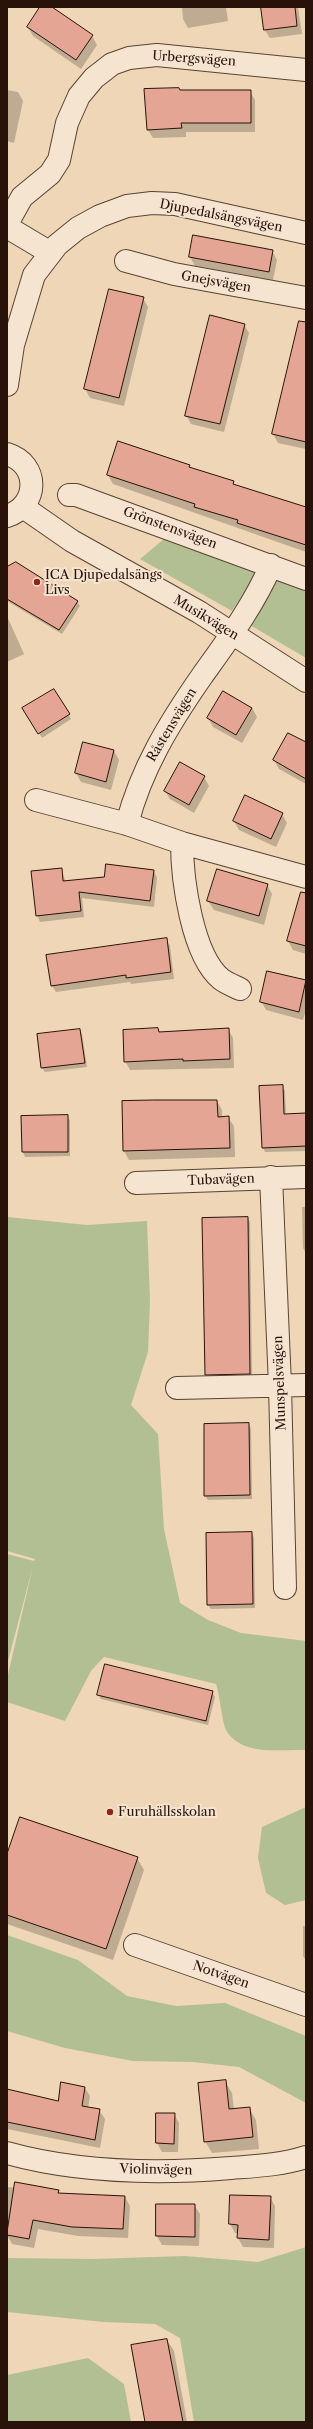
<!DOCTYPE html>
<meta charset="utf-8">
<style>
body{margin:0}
#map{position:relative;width:313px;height:2429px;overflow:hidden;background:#eed6b6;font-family:"Libre Caslon Text",serif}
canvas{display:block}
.frame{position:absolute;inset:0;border:8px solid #291209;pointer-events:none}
</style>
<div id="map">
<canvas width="313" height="2429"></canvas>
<div class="frame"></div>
</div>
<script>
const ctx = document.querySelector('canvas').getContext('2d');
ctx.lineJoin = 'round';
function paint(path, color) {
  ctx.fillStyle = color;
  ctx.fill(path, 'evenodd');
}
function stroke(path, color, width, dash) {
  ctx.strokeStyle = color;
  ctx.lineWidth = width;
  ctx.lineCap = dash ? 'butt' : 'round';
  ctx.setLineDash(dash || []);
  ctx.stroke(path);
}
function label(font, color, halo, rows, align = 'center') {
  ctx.font = font + ' "Libre Caslon Text",serif';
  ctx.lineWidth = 4;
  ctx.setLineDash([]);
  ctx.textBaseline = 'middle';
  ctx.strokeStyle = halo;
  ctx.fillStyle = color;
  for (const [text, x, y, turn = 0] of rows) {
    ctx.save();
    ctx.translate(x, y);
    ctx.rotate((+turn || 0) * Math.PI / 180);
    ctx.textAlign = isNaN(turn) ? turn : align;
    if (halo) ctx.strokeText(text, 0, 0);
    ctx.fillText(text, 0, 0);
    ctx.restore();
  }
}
const green = new Path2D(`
 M170,534L260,568L232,611L140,559Z
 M280,576L306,586V658L250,625Z
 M7,1217L87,1225L147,1221L150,1301L148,1352L131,1405L158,1434L164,1529L180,1603L208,1620L241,1633L306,1641V1750C280,1749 242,1757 226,1730C222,1722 220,1695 216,1684L104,1657L91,1671L65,1721L7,1702V1679L33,1566L7,1665V1554L34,1561L35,1559L7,1551Z
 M306,1807V1900L285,1905L266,1893L258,1858L262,1827Z
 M7,1935L78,1960L127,1996L176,2006L225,2003L306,2036V2103L239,2067L193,2062L133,2061L65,2048L7,2031Z
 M306,2247V2422H194L180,2338L155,2324L104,2322L7,2312V2258L93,2259L185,2256L258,2262Z
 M88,2358L124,2384L131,2422H7V2375Z`);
const shadow = new Path2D(`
 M42,7H50L92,36L97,45L81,69L33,36L28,27Z
 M182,7H226L228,21L188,28L183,19Z
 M262,7H298L302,34L270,38L264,29Z
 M7,90L18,92L23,101L14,143L7,141Z
 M180,91H250L255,100V132H186V137L153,138L148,130Z
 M272,251L277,260L273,280L195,266L190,257Z
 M143,298L148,307L124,406L90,398L85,389Z
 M244,325L249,333L224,432L191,424L186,415Z
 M306,337V449L278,443L273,434Z
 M189,466L191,469L233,482L235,486L306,508V552L113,484L108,475Z
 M7,568L77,601L80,606L62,634L7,601Z
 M7,616L24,654L7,662Z
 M54,690L71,719L42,738L24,709Z
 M252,708L257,717L242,743L213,727L208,718Z
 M306,744V784L279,769L274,760Z
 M114,751L119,760L111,790L81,782L76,773Z
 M204,777L209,786L194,813L170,799L165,791Z
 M282,814L287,823L276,847L239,830L234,821Z
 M61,869L66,882L154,871L157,878L154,907L82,898L84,917L40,922L37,915Z
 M267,885L272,894L264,925L214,910L208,901Z
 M306,914V954L293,950L288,941Z
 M166,939L170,946L174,979L131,984L130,982L56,992L52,986Z
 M268,972L306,981V1010L303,1020L266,1010L261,1001Z
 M158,1029L160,1033L228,1029L233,1038L234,1068L130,1070L125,1061Z
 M80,1030L82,1034L87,1067L45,1072L42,1068Z
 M282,1086L285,1091L286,1115L306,1114V1151L265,1152L263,1148Z
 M217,1101L222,1110V1118H228L234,1126L235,1157L129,1160L124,1151Z
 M67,1116L70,1121V1156L25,1157L23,1152L22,1117Z
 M302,1207H306V1253L303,1248Z
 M248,1218L250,1222L252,1378L208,1379L206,1374Z
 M305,1313H306V1351Z
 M249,1424L251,1429L252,1499L208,1500L205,1496Z
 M252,1533L254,1538L255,1608L211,1609L208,1605Z
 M212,1692L215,1697L208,1725L101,1699L98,1694Z
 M7,1857L137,1858L144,1870L113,1960L7,1924Z
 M303,1926H306V1961L303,1956Z
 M225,2081L232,2093L234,2109L249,2108L256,2120L259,2149L212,2153L205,2141Z
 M85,2088L90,2096L88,2108L99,2110L105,2119L100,2148L7,2129V2090L58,2102Z
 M174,2114L179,2123L178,2152H162L157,2143Z
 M7,2187L58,2191L60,2194L125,2197L130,2206L128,2238L78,2236L38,2229L34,2248L12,2244L7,2235Z
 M270,2197L275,2206L274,2248L243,2247L238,2238V2233H235L230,2224Z
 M157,2205H194L200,2214L199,2246L162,2245L157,2236Z
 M167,2340L174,2351L187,2422H146Z`);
const building = new Path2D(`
 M40,7H52L93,35L76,60L27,27Z
 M261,7H295L297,26L264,30Z
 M179,88L180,90H251V123H181L182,128L147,130L144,89Z
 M193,235L273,250L269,272L189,257Z
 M109,289L144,297L119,398L84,389Z
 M210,315L245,324L220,424L185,416Z
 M299,321L306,322V442L272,434Z
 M118,441L190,465L189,467L234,481L233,484L306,507V545L237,523L238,520L194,507L195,504L107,475Z
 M16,562L78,601L59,630L7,599V567Z
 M54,689L70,714L38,734L22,708Z
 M223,691L252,708L236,735L207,718Z
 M288,733L306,742V779L273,760Z
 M83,742L114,750L106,782L75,773Z
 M180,762L205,776L189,805L164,791Z
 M245,795L283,813L271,839L233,821Z
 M106,864L154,870L150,901L79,892L81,911L36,916L31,871L62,868L63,881L104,877Z
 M217,869L268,884L259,916L207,901Z
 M301,892L306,893V946L287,941Z
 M167,938L171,972L126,978V975L51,986L46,955Z
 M267,971L306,980L299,1012L260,1002Z
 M158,1028L159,1032L229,1028L230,1059L183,1061V1059L124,1062L123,1030Z
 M80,1029L85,1063L41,1068L37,1034Z
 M283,1085L284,1114L306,1113V1146L262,1148L259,1086Z
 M154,1100H217L218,1117L229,1116L230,1148L123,1151L122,1101Z
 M68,1115V1152H22L21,1116Z
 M248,1217L250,1374L205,1375L202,1218Z
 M249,1423L250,1495L204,1496V1424Z
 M252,1532L253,1604L207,1605L206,1533Z
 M105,1664L213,1691L206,1721L97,1695Z
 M20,1817L138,1857L106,1949L7,1915V1854Z
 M226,2080L229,2109L250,2107L253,2137L204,2142L198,2083Z
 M61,2082L85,2087L82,2106L100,2109L95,2140L7,2122V2089L58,2101Z
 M156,2113H175L174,2144L156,2143Z
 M15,2182L59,2190L58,2193L125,2196L123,2229L72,2227L33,2220L29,2239L7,2235Z
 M230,2195L271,2196L269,2240L237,2238L238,2225L229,2224Z
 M156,2204H195V2237L156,2236Z
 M167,2339L183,2422H145L131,2345Z`);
const minor = new Path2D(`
 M7,224L22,197L50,174L59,160L67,123L79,96L94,78L112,64L129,58L157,55L306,70
 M7,227L49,252
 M126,261L174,274L306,298
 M7,385L13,345L34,275L57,245L78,228L100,216L127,206L152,203L175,204L306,233
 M7,454C40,464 39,506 7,516
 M69,495H76L306,579
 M23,507L72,541L199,612L306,681
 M36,800L127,824L182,843L306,877
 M127,824C141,769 170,722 202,676C227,641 254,605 271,565
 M182,843C182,879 192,955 221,979C226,983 234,986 240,989
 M271,1177L280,1385L285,1588
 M136,1183L306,1177
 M177,1388L306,1385
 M135,1945L306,2005
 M7,2153C79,2173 157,2174 231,2168C257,2166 281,2165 306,2157`);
const markers = [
 [37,582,4,"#8f2418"],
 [110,1812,4,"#8f2418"]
];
const streetNames = [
 ["Urbergsvägen",194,59,4],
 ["Djupedalsängsvägen",221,216,11],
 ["Gnejsvägen",216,282,10],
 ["Grönstensvägen",170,528,20],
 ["Musikvägen",206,618,31],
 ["Råstensvägen",172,725,-59],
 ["Tubavägen",221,1180,-2],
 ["Munspelsvägen",280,1383,-92],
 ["Notvägen",221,1975,19],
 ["Violinvägen",156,2170,1]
];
const poiNames = [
 ["ICA Djupedalsängs",45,575],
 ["Livs",45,590],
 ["Furuhällsskolan",118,1812]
];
paint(green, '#b2bf93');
paint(shadow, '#0003');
paint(building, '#e4a594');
stroke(building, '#291209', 1);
stroke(minor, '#5a4334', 24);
stroke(minor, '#f4e4d0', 22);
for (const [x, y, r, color] of markers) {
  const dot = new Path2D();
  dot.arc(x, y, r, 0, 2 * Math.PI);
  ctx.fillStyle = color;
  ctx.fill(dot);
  stroke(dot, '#f4e4d0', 1.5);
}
label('13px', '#291209', '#f4e4d0', streetNames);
label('13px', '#291209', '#f4e4d0', poiNames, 'left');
</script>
